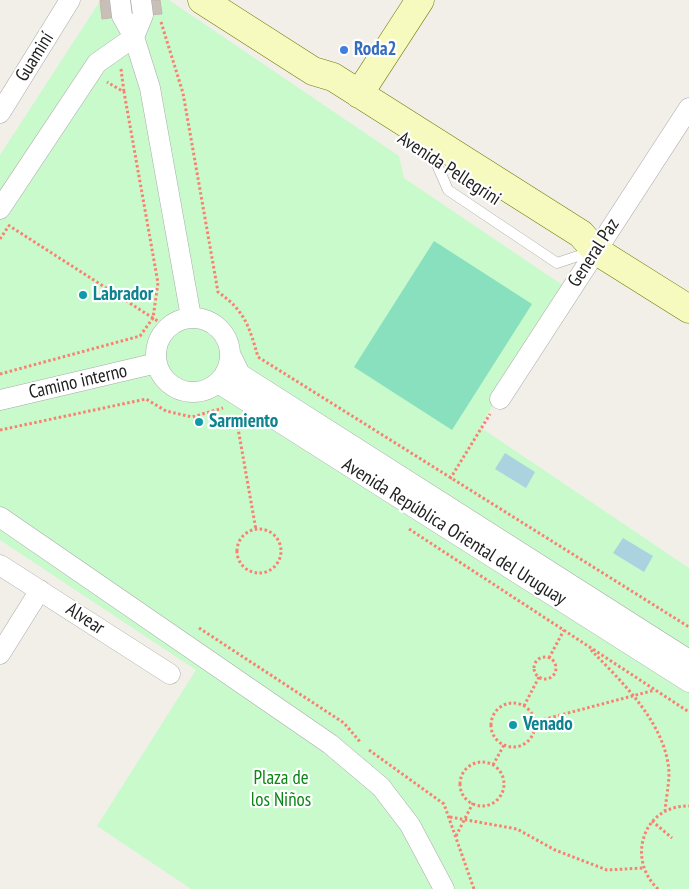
<!DOCTYPE html>
<meta charset="utf-8">
<style>
body{margin:0}
canvas{display:block;background:#f2efe9}
</style>
<canvas width="689" height="889"></canvas>
<script>
const ctx = document.querySelector('canvas').getContext('2d');
ctx.lineJoin = 'round';
function paint(path, color) {
  ctx.fillStyle = color;
  ctx.fill(path, 'evenodd');
}
function stroke(path, color, width, dash) {
  ctx.strokeStyle = color;
  ctx.lineWidth = width;
  ctx.lineCap = dash ? 'butt' : 'round';
  ctx.setLineDash(dash || []);
  ctx.stroke(path);
}
function label(font, color, halo, rows, align = 'center') {
  ctx.font = font + ' "PT Sans Narrow",sans-serif';
  ctx.lineWidth = 4.5;
  ctx.setLineDash([]);
  ctx.textBaseline = 'middle';
  ctx.strokeStyle = halo;
  ctx.fillStyle = color;
  for (const [text, x, y, turn = 0] of rows) {
    ctx.save();
    ctx.translate(x, y);
    ctx.rotate((+turn || 0) * Math.PI / 180);
    ctx.textAlign = isNaN(turn) ? turn : align;
    if (halo) ctx.strokeText(text, 0, 0);
    ctx.fillText(text, 0, 0);
    ctx.restore();
  }
}
const park = new Path2D(`
 M169,0L399,156L404,178L564,286L480,427L689,568V889H191L97,826L196,670L0,540V155L100,1Z`);
const pitch = new Path2D(`
 M434,241L532,304L452,430L354,367Z`);
const water = new Path2D(`
 M505,453L535,472L526,488L495,469Z
 M623,538L653,556L644,572L613,553Z`);
const building = new Path2D(`
 M115,0L117,17L102,19L100,1Z
 M144,0H160L162,14L146,15Z`);
const path = new Path2D(`
 M161,22L183,93L218,292C245,311 249,326 258,357L689,627
 M121,69L124,92
 M8,225L167,327
 M0,239L8,227
 M0,374L140,336L153,318L158,283L124,92L107,82
 M236,417L256,530
 M0,430L146,399L166,411L192,417L223,408
 M450,479L490,414
 M409,529L689,712
 M237 551a22 22 0 1 1 44 0a22 22 0 1 1-44 0Z
 M199,628L344,723L361,743
 M591,650C623,683 666,724 669,772C669,785 666,799 665,811
 M534 668a11 11 0 1 1 22 0a11 11 0 1 1-22 0Z
 M549,658L564,630
 M491 725a22 22 0 1 1 44 0a22 22 0 1 1-44 0Z
 M524,706L539,677
 M534,722L655,690
 M369,750L444,804L474,889
 M460 784a22 22 0 1 1 44 0a22 22 0 1 1-44 0Z
 M493,765L504,745
 M450,817L517,829L555,850L607,870L643,868
 M652,821L672,838
 M456,836L473,803
 M658,889C626,859 643,805 689,806`);
const service = new Path2D(`
 M435,160L448,190L557,263L593,251`);
const minor = new Path2D(`
 M120,0L122,16L134,37L150,88L191,317
 M0,113L70,0
 M0,209L97,63L134,37L143,15L141,0
 M156 355a37 37 0 1 1 74 0a37 37 0 1 1-74 0Z
 M231,356L240,374L689,660
 M218,383L689,682
 M500,399L689,108
 M0,400L157,363
 M0,517L330,744L381,787L410,825L444,889
 M0,565L170,674
 M0,654L40,590`);
const secondary = new Path2D(`
 M202,0L313,71L333,77L581,234L595,250L689,309
 M359,94L420,0`);
const markers = [
 [344,50,5,"#3f7fe0"],
 [83,295,5,"#0f9aa8"],
 [199,422,5,"#0f9aa8"],
 [513,725,5,"#0f9aa8"]
];
const shopNames = [
 ["Roda2",354,50]
];
const streetNames = [
 ["Guaminí",35,57,-58],
 ["Avenida Pellegrini",449,169,33],
 ["General Paz",594,253,-57],
 ["Camino interno",78,382,-13],
 ["Avenida República Oriental del Uruguay",454,532,32],
 ["Alvear",85,619,33]
];
const cultureNames = [
 ["Labrador",93,295],
 ["Sarmiento",209,422],
 ["Venado",523,725]
];
const parkNames = [
 ["Plaza de",281,779],
 ["los Niños",281,801]
];
paint(park, '#c8facc');
paint(pitch, '#88e0be');
paint(water, '#aad3df');
paint(building, '#c7bfb8');
stroke(building, '#c4b6ab', 1);
stroke(service, '#a9a9a9', 11);
stroke(minor, '#a9a9a9', 21);
stroke(secondary, '#707d05', 29);
stroke(path, '#fa8072', 3, [2.5, 2.5]);
stroke(service, '#fff', 10);
stroke(minor, '#fff', 20);
stroke(secondary, '#f7fabf', 28);
for (const [x, y, r, color] of markers) {
  const dot = new Path2D();
  dot.arc(x, y, r, 0, 2 * Math.PI);
  ctx.fillStyle = color;
  ctx.fill(dot);
  stroke(dot, '#fff', 2);
}
label('bold 19px', '#366cbe', '#fff', shopNames, 'left');
label('19px', '#222', '#fff', streetNames);
label('bold 19px', '#0d838f', '#fff', cultureNames, 'left');
label('19px', '#0c8416', '#fff', parkNames);
</script>
